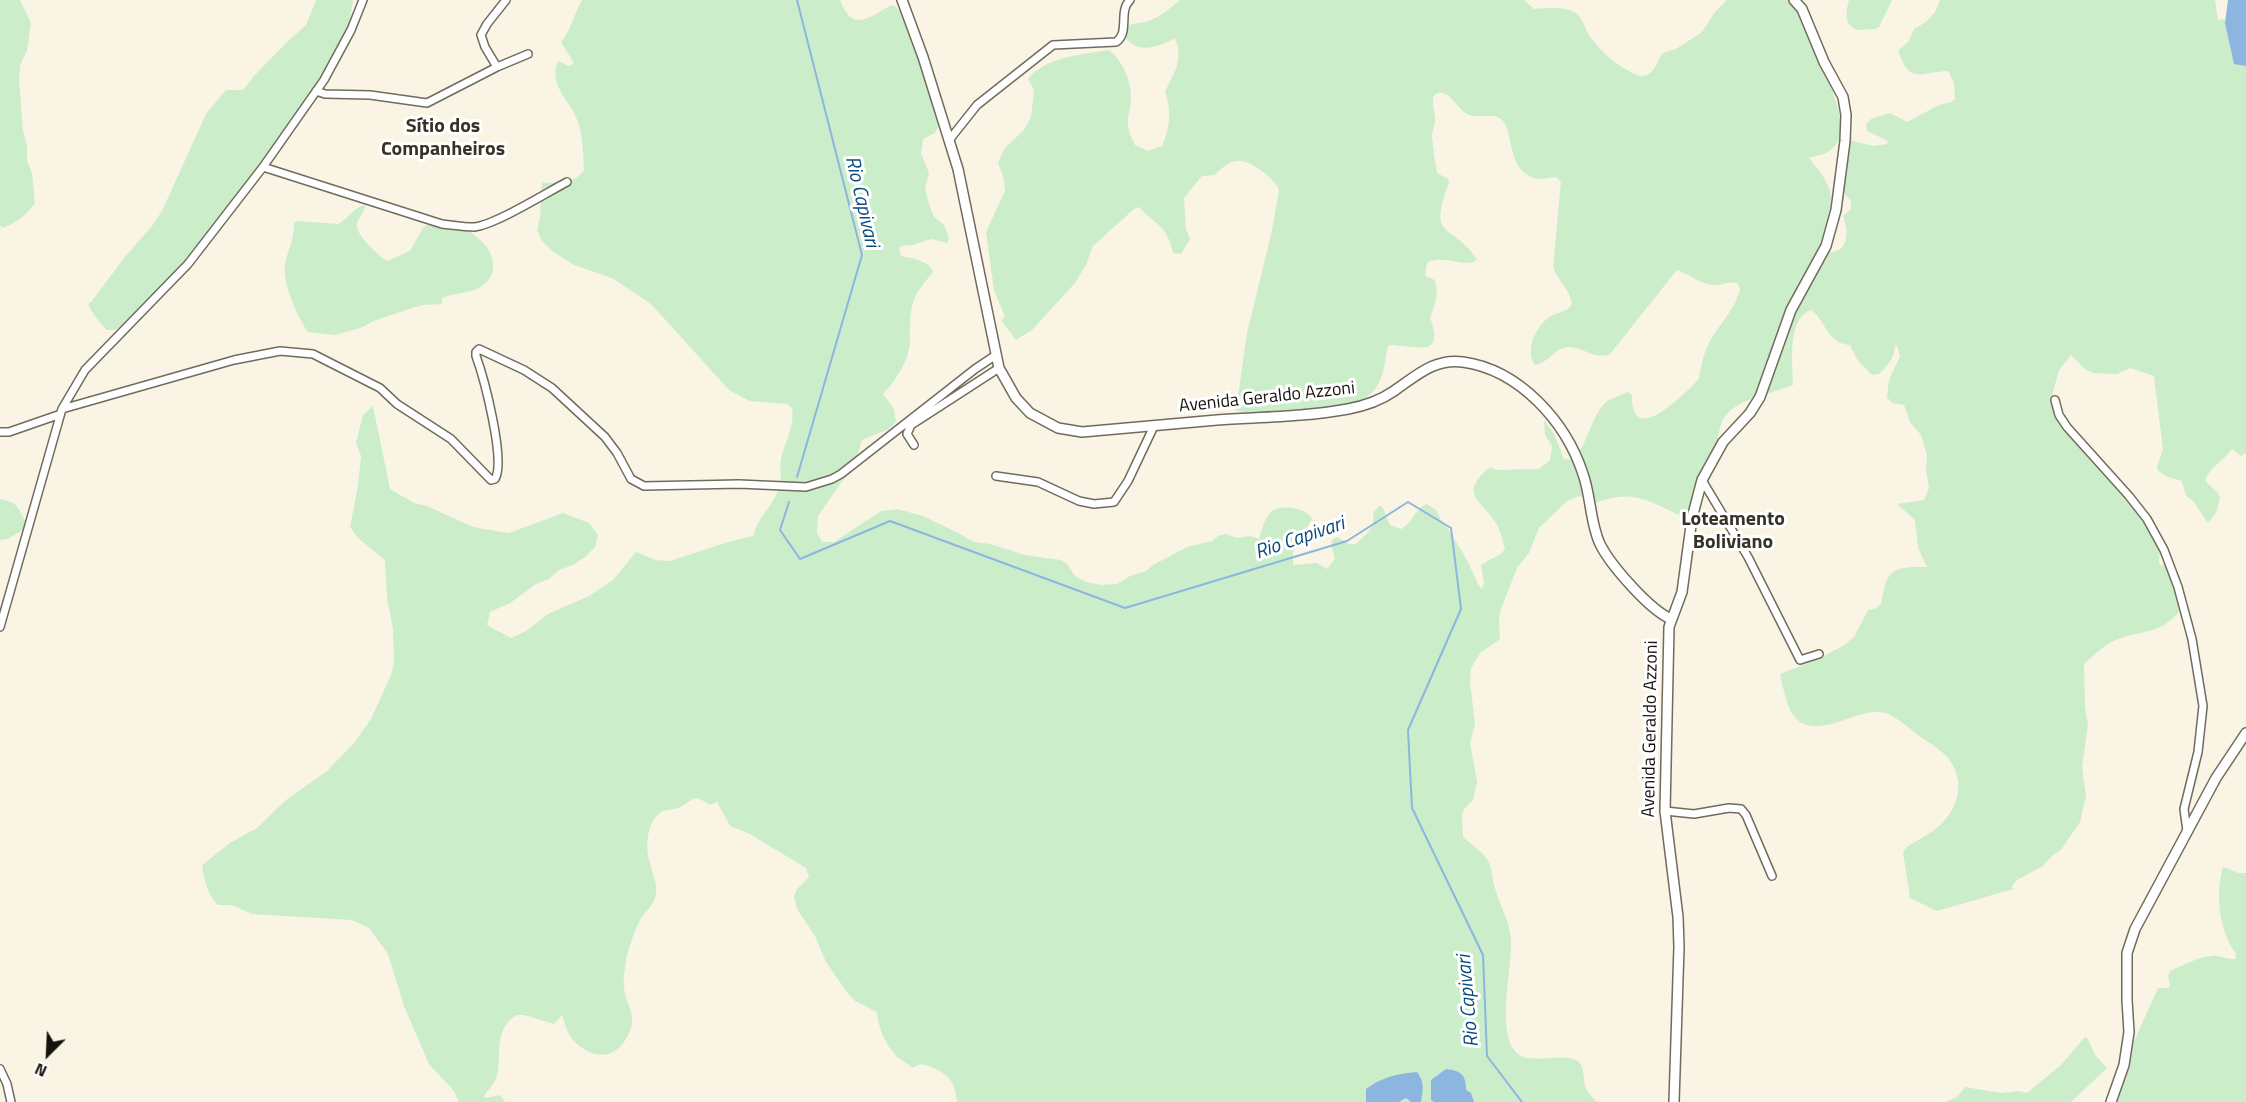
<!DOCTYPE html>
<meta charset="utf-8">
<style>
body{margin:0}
#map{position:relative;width:2246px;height:1102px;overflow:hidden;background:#faf4e4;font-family:"Titillium Web",sans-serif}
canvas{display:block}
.north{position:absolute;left:18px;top:1024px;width:60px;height:60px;-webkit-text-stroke:4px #fff;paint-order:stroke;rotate:204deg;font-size:16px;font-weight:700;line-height:24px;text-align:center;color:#16130e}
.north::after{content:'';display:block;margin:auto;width:21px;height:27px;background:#16130e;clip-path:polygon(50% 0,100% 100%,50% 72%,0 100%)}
</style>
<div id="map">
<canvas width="2246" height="1102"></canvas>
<div class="north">N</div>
</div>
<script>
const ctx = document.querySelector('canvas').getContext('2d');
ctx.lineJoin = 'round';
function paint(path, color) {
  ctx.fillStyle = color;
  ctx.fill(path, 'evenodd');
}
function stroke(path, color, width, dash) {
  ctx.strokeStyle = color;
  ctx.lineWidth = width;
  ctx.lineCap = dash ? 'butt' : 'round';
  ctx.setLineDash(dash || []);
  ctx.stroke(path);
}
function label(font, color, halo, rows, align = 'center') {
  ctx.font = font + ' "Titillium Web",sans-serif';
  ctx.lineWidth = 6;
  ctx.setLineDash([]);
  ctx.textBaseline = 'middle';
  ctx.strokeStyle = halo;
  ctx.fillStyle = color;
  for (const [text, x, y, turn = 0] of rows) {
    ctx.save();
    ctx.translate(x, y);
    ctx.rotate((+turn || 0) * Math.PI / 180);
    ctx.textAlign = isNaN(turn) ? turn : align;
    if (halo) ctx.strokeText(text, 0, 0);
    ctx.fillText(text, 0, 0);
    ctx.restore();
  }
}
const green = new Path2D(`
 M0,0H20L31,23L27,51L20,65L19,81L23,130L27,146V160L32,173L35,203C26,215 17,223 2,228L0,225Z
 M316,0H353L348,34L300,114L183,268L124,325L114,330H107C100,323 91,312 88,304L92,301L124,258L152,226L162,211L206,114L226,90H241L245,88L253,77L285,44L306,25Z
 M582,0H840C852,33 869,18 891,5L896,7L903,16L919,57L936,91L938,127L935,133L923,139L921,153L929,173L925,188L929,204L934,217L944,225L949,238L947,243L931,239L912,245L901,246L899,250L901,256C914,259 928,260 933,272C926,281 918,289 914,300C909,314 910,327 910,341C910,359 895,382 883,394L894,409L896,422L889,429L862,440L858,453L845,477L818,516L817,533L822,542H834L881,511L897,509L923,516L960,534L974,542L990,544L1025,555L1061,560L1067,564L1075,576L1086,582L1101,585L1117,584L1130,576L1146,571L1153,565L1187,547L1212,541L1218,536L1225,534L1237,538L1249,536L1259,539C1265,519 1268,505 1292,508C1301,509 1308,512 1312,519L1293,552V565L1317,563L1327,569L1335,559L1331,544L1333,539L1337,537L1349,544H1356C1366,534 1376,528 1373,513L1379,506H1382L1390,525L1401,529C1414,522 1414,509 1427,504L1436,510L1442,522L1449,530L1467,560L1479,586L1482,589L1484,583L1481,565L1502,553L1505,548C1502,540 1501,532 1497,525C1484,500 1456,496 1490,467L1496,470L1539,469L1550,460L1552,446L1545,435L1544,420L1554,434L1564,459L1573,460C1587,446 1591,416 1606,402C1611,398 1622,395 1628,392L1632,395C1631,450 1685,393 1699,379C1701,366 1703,355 1709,343C1719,324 1735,310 1740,289L1737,283C1726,281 1722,286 1713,285C1698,283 1689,274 1677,270L1610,354C1592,360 1585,347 1568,347C1555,348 1548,363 1535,365C1525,351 1535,328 1548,318C1557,311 1566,314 1572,304C1570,289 1558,281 1553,267L1561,182L1556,177C1549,178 1539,180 1533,178C1517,172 1513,155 1510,141C1508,132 1508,126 1502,120C1492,111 1480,120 1467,114C1458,109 1452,95 1443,93C1427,90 1435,110 1435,118C1436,124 1432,130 1432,136C1433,148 1435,161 1437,173L1448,179L1449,183C1426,242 1454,222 1477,260C1463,269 1442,253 1427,263L1425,276L1435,280C1439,295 1435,305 1430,318C1445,357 1419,347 1392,345L1388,346C1384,364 1384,384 1368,396C1349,410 1258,418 1236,410L1247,333L1271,235L1279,190C1276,182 1270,178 1263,172C1244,157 1232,156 1215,175L1202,176L1184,198L1186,229L1190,239L1181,254L1173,253C1166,223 1157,227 1139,207L1134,209L1093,246L1086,265L1075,283L1032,330L1016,340L1001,320L1005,317L994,290L986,232L1005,191L1003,176L998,163L1004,149L1024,130L1031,117L1034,90L1028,79C1045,57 1084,54 1109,50C1122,60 1131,80 1131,97C1131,107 1127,116 1128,126C1129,133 1132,139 1135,145L1148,151L1162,146C1170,128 1172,111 1165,92C1174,72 1184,61 1175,38C1155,49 1132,56 1121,29C1130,23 1137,24 1148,21C1161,17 1170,8 1180,0H1524L1534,9C1547,8 1560,6 1572,11C1582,15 1583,25 1588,33C1598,50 1613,62 1629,71C1635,74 1640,78 1647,75C1656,71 1657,60 1663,53L1676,49L1702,32L1715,12L1727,0H1798C1799,11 1802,21 1806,31C1815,57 1857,123 1834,147C1827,155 1818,155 1809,158C1817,168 1826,178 1830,191C1835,211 1817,234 1825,252C1848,255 1850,233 1843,216C1846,213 1851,211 1851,206C1852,198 1845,196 1842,190C1837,180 1848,151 1850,140L1873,146L1887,144L1888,141L1867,131L1866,124L1871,119L1890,113L1907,122L1939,105L1951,102L1955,99L1954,83L1948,71C1920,72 1910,85 1898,51L1909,41L1914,29L1926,22L1935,12L1940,0H2215L2218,20L2224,19L2246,41V453L2241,456L2232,449C2224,460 2211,467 2205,479C2208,487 2217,488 2220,498L2216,513L2208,523L2193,501L2186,496L2182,481L2168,477L2158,471L2157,467L2163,449L2154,376L2130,368L2117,374L2093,373L2085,369L2071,355L2059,370L2053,392L2054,408L2063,429L2153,519L2160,543L2159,563L2162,566L2167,563L2172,568L2181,609C2160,638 2137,628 2110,643C2101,648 2092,657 2084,664L2085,707L2088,725L2082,767L2086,796L2080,822L2061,850L2053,855L2043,866L2017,880L2012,886L2013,889L1937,911L1910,898L1903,852L1907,847C1917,840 1928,835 1938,827C1959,809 1966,781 1948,758C1941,750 1931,744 1922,738C1912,731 1900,719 1888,714C1863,704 1827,736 1802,723C1787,715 1784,690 1780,674L1816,660L1843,646L1854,637L1868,610L1875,609L1881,604C1887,568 1892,567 1927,567L1918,548L1915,520L1897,504L1924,500L1929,488L1926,469L1927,456L1921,435L1910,422L1904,405L1892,403L1887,397L1889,380L1900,356L1897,346H1895C1894,359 1888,365 1879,374L1872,375L1858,361L1850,345C1827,344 1825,319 1811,310C1786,319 1793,364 1793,385C1775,392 1740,399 1727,414C1717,425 1720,443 1711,453L1687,519C1645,499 1630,486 1584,508L1586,499L1580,496L1567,501L1539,528L1529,553L1517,568L1501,609L1499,618L1500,639L1480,653L1471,668L1470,682L1475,724L1470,743L1477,782L1473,800L1464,809L1462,815L1463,837C1471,844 1485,853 1489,863C1492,869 1492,878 1494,885C1499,904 1510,921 1511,941C1512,969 1497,1026 1514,1050C1526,1067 1558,1052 1575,1060C1586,1064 1582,1078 1586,1088C1588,1093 1593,1098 1597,1102H957C956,1078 942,1069 921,1064L912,1068C908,1063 902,1061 897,1057C886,1045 878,1028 877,1012L855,1001L849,995L826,962L815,936L797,909L794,896L797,889L809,877L806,868L748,833L730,826L717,802L710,805C691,793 695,800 678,808C673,810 665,809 661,812C646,823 645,848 650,863C652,873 658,884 656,894C655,903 647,910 642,917C635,928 629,947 626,960C625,968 623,979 624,987C625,1003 637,1014 630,1031C618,1060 594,1062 573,1040C567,1033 565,1024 562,1015L554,1024L524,1015H517C493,1028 502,1055 497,1076C495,1083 488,1090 484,1096L485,1098L500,1095L505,1102H459L454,1091L429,1064L404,1006L388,954L369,928L352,920L252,914L232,905H218C207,894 204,879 202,865L230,843L257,828L286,800L327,771L355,742L371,719L391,675L394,663L393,629L387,598L385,560L359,539L350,527L358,486L361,456L356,443L363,415L373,406L390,489L414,503L427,506L471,526L483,529L509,533L563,513L589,523L598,535L595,547L585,557L573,565L559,570L549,579L536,584L510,603L490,612L487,625L511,638L526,631L548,614L589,596L613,580L636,552L656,560L670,561L728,542L753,536C757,519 771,508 778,491C783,480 779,470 781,459C785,441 795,427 792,408L787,404L750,401L729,390L651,304L612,278L574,265L552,251L542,241L537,230L540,218L542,183C558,182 575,184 584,170C583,154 583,137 578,122C571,100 548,87 558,61L569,66L574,63L561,42C571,30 574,14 582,0Z
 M1849,0H1892L1879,27L1875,29L1857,30C1843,24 1846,12 1849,0Z
 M365,205C365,213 359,216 357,223C354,234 378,255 387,261L410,251L423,228L428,224L443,220H456C465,228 477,236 485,245C499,262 495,282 474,290C463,294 453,293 442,298V304L422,305L373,321L363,327L335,335L308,332C298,318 282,283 285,265C288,248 294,243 294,223L297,221L338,224C350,218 351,209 365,205Z
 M0,499C22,502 17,512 29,526L8,539L0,540Z
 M2223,867L2239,873H2246V1102H2112L2131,1048L2158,988H2168L2170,985L2168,976L2170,971C2183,965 2198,957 2212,956C2220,955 2227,960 2236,959V954C2219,930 2215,895 2223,867Z
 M2085,1037L2088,1039L2095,1055L2107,1068L2071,1102H1945L1957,1097L1965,1087L2001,1093L2019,1091L2027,1093L2060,1066Z`);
const water = new Path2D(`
 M2228,0H2246V66L2234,64L2225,23Z
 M1446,1069C1461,1071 1466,1074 1466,1090L1471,1093L1474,1102H1434L1431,1100V1080Z
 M1417,1072C1425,1082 1423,1090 1421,1102H1411L1406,1098L1399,1102H1366V1089C1382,1077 1397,1074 1417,1072Z`);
const stream = new Path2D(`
 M797,477L862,255L797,0
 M789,502L780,530L800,559L890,521L1125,608L1347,541L1408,502L1451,528L1461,609L1408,730L1412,808L1483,955L1487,1056L1522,1102`);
const street = new Path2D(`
 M497,67L485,47L481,35L487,24L506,0
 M316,91L325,94L370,95L427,103L497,67L528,54
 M950,139L977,105L1053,45L1116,42C1130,33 1118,11 1130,0
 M263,167L442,224C452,225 463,227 474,227C495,225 546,193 567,182
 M2055,400L2059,415L2067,427L2129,496L2147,519L2164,550L2178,587L2192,639L2203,706L2198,752L2184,809L2187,831
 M62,409L234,360L280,351L313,354L380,388L397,404L451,439L491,480L495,479C506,461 484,378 476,356V352L479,349L524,370L552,388L605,437L617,453L631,479L644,486L739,484L806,487L832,479L841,474L975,369L996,355
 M0,432H9L58,415
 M914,445L907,434L911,425L999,368
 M996,476L1038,482L1079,501L1094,504L1114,502L1128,481L1154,426
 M1702,480L1748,557L1800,660L1819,654
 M0,627L62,409L85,370L188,264L263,167L324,80L351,30L363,0
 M1665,811L1694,814L1729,808L1741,809L1746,815L1772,876
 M0,1069L7,1084L11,1102`);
const secondary = new Path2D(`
 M902,0L923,57L958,169L999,368L1016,398L1030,413L1058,428L1082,432C1127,428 1172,424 1217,420C1261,417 1305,417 1348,409C1364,406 1381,400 1394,391C1416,376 1434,358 1463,362C1520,370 1566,422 1583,474C1591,496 1590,523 1600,544C1611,566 1650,610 1671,619
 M1674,1102L1679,947L1678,917L1665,811L1669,627L1682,592L1692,518L1702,480L1723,442L1750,413L1760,397L1791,310L1826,246L1836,210L1845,141L1846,115L1843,97L1824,62L1802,9L1794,0
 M2111,1102L2124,1065L2129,1032L2127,1000V953L2135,929L2216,778L2246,733`);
const streetNames = [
 ["Avenida Geraldo Azzoni",1267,398,-6],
 ["Avenida Geraldo Azzoni",1651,729,-89]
];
const neighbourhoodNames = [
 ["Sítio dos",443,127],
 ["Companheiros",443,150],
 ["Loteamento",1733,520],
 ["Boliviano",1733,543]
];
const waterNames = [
 ["Rio Capivari",861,202,77],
 ["Rio Capivari",1300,539,-19],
 ["Rio Capivari",1469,1001,-95]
];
paint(green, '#ccedc9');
paint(water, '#8cb6e0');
stroke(stream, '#8cb6e0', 2);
stroke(street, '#716b5d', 10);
stroke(secondary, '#716b5d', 12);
stroke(street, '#fff', 7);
stroke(secondary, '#fff', 9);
label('18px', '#16130e', '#fff', streetNames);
label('bold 20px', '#373226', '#fff', neighbourhoodNames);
label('italic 20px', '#094b7f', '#fff', waterNames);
</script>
